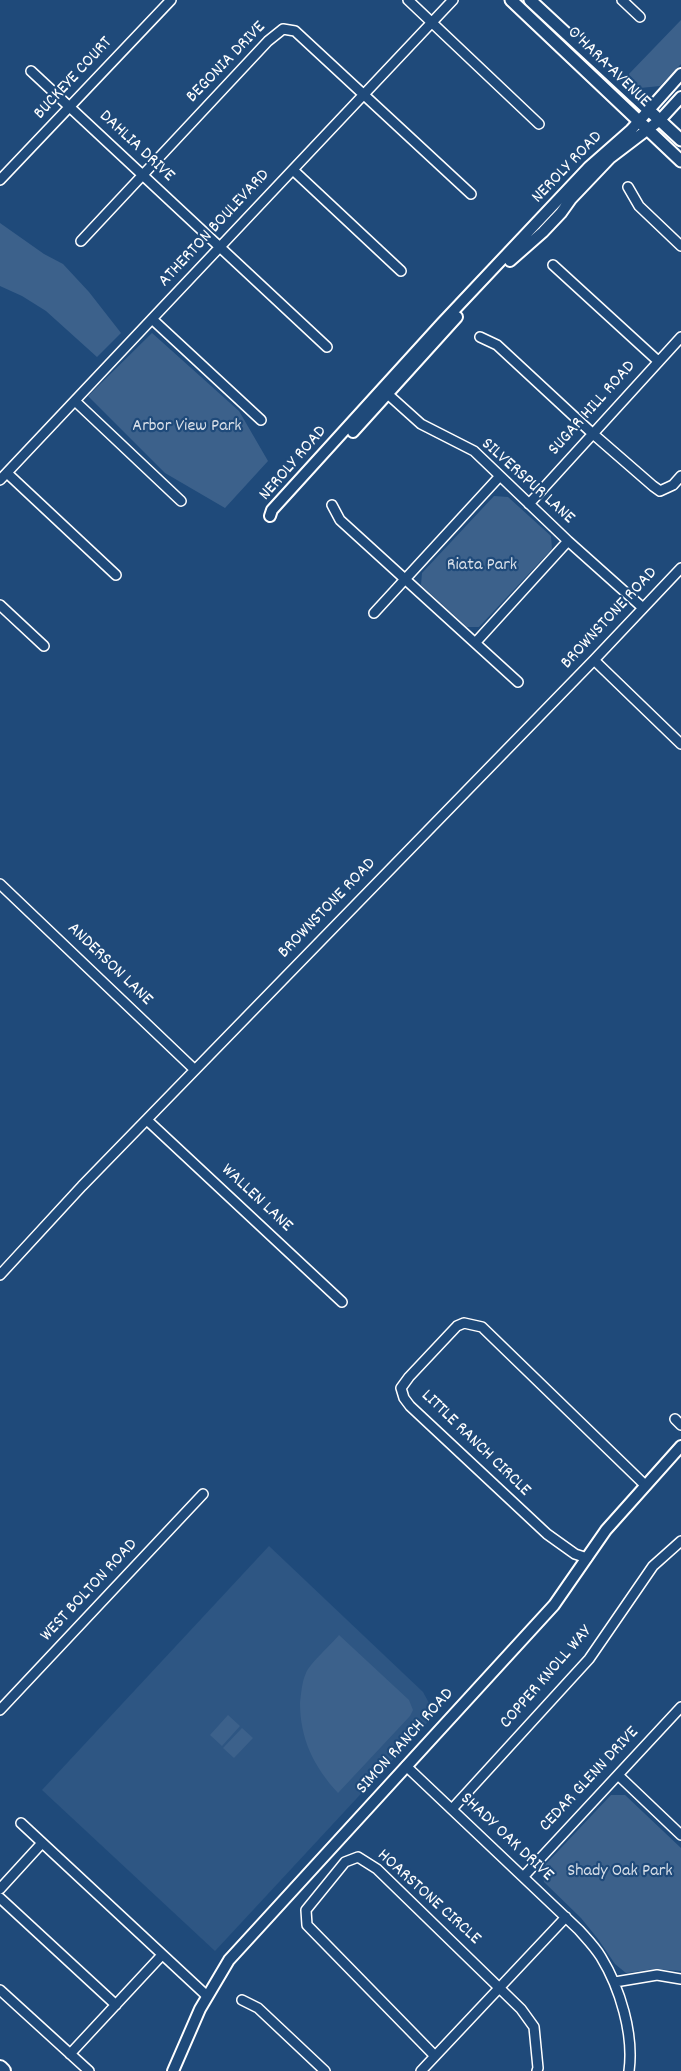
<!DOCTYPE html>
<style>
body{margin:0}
canvas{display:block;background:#1f4a7a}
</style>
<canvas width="681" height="2071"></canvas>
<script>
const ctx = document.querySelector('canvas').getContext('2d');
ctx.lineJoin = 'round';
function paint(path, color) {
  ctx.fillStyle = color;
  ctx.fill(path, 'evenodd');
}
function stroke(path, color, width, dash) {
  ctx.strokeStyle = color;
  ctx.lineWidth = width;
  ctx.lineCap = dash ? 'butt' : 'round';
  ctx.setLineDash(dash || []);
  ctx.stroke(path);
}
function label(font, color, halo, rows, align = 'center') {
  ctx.font = font + ' Dekko,sans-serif';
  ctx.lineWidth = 4.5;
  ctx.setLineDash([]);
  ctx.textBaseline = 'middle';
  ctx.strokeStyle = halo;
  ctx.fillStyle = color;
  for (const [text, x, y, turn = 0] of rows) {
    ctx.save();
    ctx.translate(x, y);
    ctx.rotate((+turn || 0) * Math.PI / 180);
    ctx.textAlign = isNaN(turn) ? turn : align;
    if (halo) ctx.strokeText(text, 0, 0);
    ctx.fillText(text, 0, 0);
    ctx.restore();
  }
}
const built = new Path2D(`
 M269,1546L423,1692L435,1714L215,1951L42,1790Z`);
const green = new Path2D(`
 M681,20V64L660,86L640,88L628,75Z
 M0,223L44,254L63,264L89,292L121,333L97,357L46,311L22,296L0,286Z
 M152,333L239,411L268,461L225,508L165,473L88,396Z
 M494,496L508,497L551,536L552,549L479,627H467L421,585L422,573Z
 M339,1635L409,1700L413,1710L410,1716L338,1793C314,1767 300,1739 300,1703C301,1694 302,1681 306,1673C311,1662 331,1645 339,1635Z
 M228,1715L240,1726L222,1746L210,1735Z
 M242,1728L253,1738L234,1758L223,1748Z
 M611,1795H625L681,1848V1971L655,1969L626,1973L615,1964L598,1939L581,1918L544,1882L542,1868Z`);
const minor = new Path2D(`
 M408,0L539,124
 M622,0L640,17
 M31,71L327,347
 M293,170L401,271
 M0,180L171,0
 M628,187L639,206L681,246
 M81,241L268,41L283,29L295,31L471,194
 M553,265L658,361
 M152,319L261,420
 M480,337L497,345L592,433L653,486L660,491L673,485L681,476
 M382,389L421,424L474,451L568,541L643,608
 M75,401L181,501
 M7,473L116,575
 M0,480L453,0
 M529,504L681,337
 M332,505L340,520L518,682
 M0,605L44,646
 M374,613L500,476
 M476,642L568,541
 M594,660L681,744
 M0,884L195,1070
 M147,1120L342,1302
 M0,1275L82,1186L594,660L681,568
 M675,1419L681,1425
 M587,1558L575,1554L547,1534L410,1406L404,1398L401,1388L409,1377L457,1326L464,1323L482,1327L645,1485
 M0,1710L203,1494
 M406,1766L579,1930C587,1939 595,1947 601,1957C620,1988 634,2034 629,2071
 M618,1775L681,1835
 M452,1809L589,1659L653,1566L681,1541
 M21,1823L207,1996
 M524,1876L681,1707
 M0,1889L42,1843
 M0,1898L116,2005
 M615,1982L657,1975L681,1979
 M0,1990L89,2071
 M242,2000L258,2008L325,2071
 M70,2054L162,1955
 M435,2056L307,1925L306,1910L345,1862L358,1857L377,1869L521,2009L534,2027L538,2068L537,2071
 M421,2071L566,1917`);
const tertiary = new Path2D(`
 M510,261L543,232L561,213L571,199L610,158L660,120L681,97
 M353,432L457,317
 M270,516L272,510L442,323L589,167L631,130L681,74
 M173,2071L200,2009L229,1960L554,1605L606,1530L681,1446`);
const secondary = new Path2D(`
 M511,0L681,161
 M530,0L681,140`);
const primary = new Path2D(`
 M0,2068L3,2071`);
const streetNames = [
 ["BEGONIA DRIVE",227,63,-46],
 ["O'HARA AVENUE",608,68,44],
 ["BUCKEYE COURT",74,79,-47],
 ["DAHLIA DRIVE",136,147,43],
 ["NEROLY ROAD",568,168,-46],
 ["ATHERTON BOULEVARD",215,229,-47],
 ["SUGAR HILL ROAD",593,409,-48],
 ["NEROLY ROAD",294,464,-49],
 ["SILVERSPUR LANE",527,482,42],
 ["BROWNSTONE ROAD",610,619,-47],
 ["BROWNSTONE ROAD",328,909,-46],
 ["ANDERSON LANE",109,965,44],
 ["WALLEN LANE",256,1199,43],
 ["LITTLE RANCH CIRCLE",475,1444,44],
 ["WEST BOLTON ROAD",90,1591,-47],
 ["COPPER KNOLL WAY",547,1678,-49],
 ["SIMON RANCH ROAD",406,1742,-48],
 ["CEDAR GLENN DRIVE",590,1780,-47],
 ["SHADY OAK DRIVE",506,1838,43],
 ["HOARSTONE CIRCLE",428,1898,42]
];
const parkNames = [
 ["Arbor View Park",187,428],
 ["Riata Park",482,567],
 ["Shady Oak Park",620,1873]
];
paint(built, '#2e5683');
paint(green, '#3c618b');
stroke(minor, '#fff', 12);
stroke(tertiary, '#fff', 14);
stroke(secondary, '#fff', 15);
stroke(primary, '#fff', 18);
stroke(minor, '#1f4a7a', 9);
stroke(tertiary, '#1f4a7a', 10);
stroke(secondary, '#1f4a7a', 11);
stroke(primary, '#1f4a7a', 14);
label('18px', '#fff', '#1f4a7a', streetNames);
label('18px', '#d8dfe8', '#1f4a7a', parkNames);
</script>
